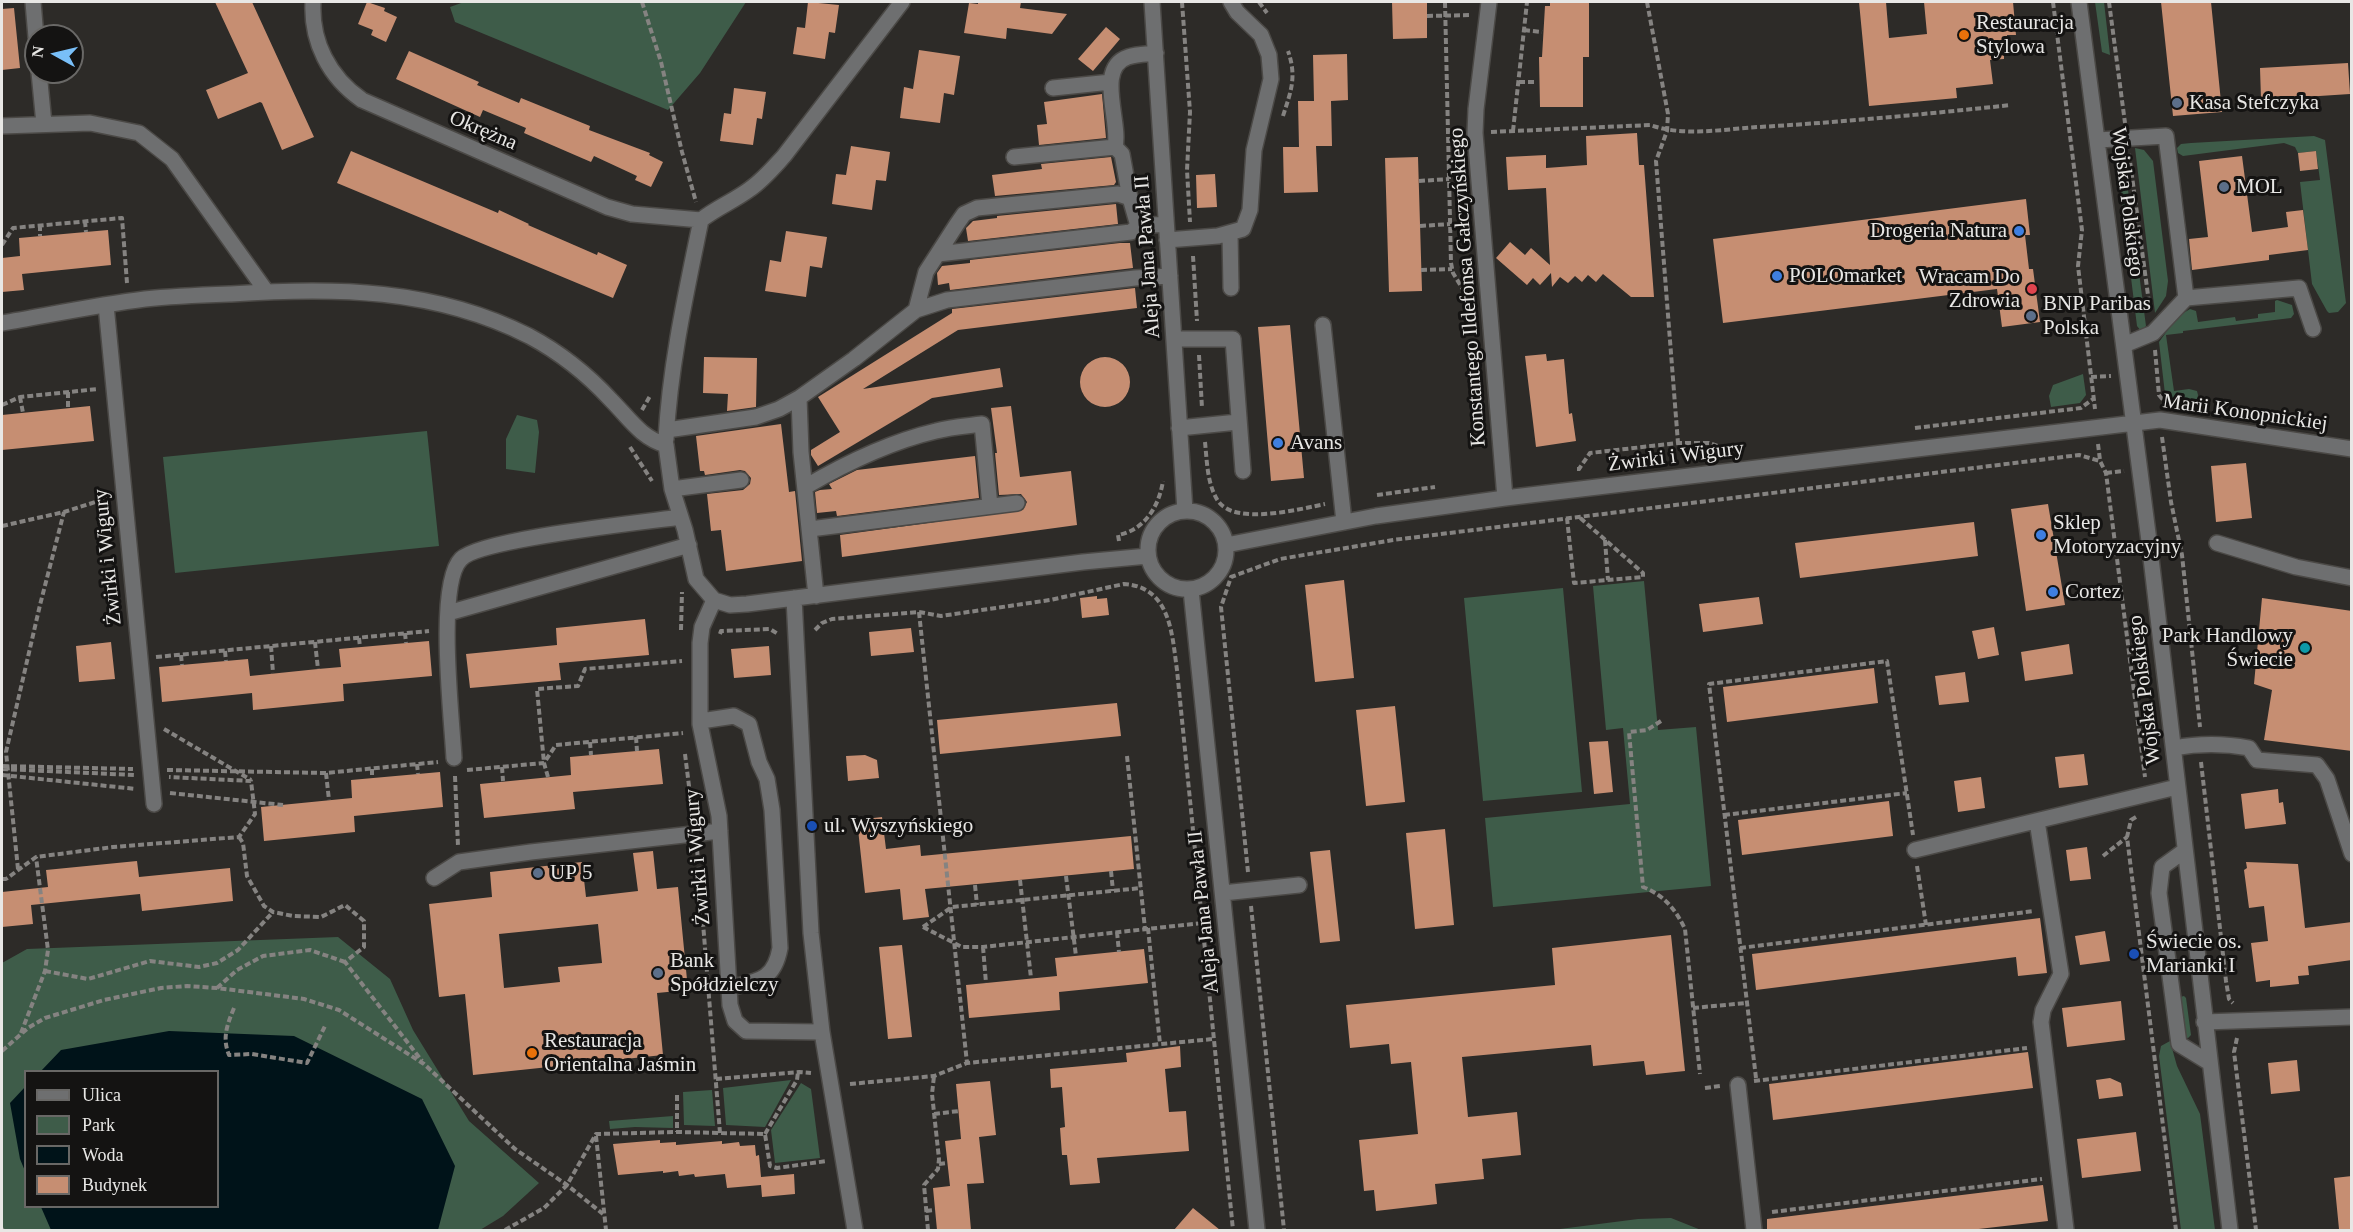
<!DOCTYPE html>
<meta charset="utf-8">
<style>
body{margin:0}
#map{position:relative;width:2353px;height:1232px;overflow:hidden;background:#2d2b28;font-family:"Times New Roman",serif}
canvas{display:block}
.frame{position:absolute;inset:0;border:3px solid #e8e7e5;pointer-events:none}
.legend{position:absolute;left:24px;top:1070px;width:195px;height:138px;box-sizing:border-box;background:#141312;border:2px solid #696866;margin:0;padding:8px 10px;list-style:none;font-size:18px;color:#e8e7e5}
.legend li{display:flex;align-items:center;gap:12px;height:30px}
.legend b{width:30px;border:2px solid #696866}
.north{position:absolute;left:24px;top:24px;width:60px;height:60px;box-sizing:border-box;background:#141312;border:2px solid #696866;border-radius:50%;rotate:278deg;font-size:16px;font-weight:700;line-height:24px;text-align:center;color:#e8e7e5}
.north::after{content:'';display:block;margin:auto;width:21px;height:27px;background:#79bff8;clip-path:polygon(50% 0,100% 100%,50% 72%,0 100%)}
</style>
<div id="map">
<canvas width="2353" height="1232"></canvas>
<div class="frame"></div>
<ul class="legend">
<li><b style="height:8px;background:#6e6f70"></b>Ulica</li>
<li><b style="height:16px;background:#3e5c49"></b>Park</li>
<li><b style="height:16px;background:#001319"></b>Woda</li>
<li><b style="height:16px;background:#c68e72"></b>Budynek</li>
</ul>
<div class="north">N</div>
</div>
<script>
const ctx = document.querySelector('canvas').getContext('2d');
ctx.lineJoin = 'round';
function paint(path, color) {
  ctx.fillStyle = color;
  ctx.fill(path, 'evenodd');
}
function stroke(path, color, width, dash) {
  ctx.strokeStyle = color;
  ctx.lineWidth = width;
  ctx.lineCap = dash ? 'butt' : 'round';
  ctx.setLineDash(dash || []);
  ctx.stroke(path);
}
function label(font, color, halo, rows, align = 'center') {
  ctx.font = font + ' "Times New Roman",serif';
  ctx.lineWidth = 6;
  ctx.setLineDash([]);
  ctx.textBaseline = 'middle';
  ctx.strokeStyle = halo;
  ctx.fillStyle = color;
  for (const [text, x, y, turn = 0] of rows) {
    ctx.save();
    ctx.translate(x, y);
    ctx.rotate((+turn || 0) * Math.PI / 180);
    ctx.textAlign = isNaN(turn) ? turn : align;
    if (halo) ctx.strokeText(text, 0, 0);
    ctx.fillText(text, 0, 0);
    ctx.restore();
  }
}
const green = new Path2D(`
 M464,2H746L700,73L668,110L455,22L450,7Z
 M2095,2H2104L2110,55L2102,52Z
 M2314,136L2325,140L2346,303L2338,312L2329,313L2327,311L2312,284L2300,182L2320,180L2316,151L2298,153L2295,147L2284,143L2183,156L2178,153L2177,148L2181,144L2191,143Z
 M2135,148L2144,150L2153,161L2168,281L2166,296L2155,313Z
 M2123,152L2146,326L2141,331L2137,326L2117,165L2119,157Z
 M2277,300L2292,305L2294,314L2291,318L2183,331V333L2166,335L2174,391L2189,389L2197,391L2198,395L2196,409L2177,405L2167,400L2165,394L2159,342L2177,317L2190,309L2196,311L2198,322L2235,317L2236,321L2258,318V314L2275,312V301Z
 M2083,374L2086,395L2080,403L2051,407L2049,396L2053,385Z
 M517,415L537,420L539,432L535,473L506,469V439Z
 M427,431L439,546L175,573L163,457Z
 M1644,581L1658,730L1696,727L1711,886L1493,907L1485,818L1630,804L1623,728L1606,730L1593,586Z
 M1563,588L1582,792L1483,801L1464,598Z
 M338,937L390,979L413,1030L469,1121L539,1183L503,1216L480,1230H2V963L27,949ZM26,1072H218V1206H26Z
 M2184,996L2186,998L2191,1035L2188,1038L2184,1037L2180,997Z
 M2170,1041L2177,1066L2200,1114L2215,1230H2181L2159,1056L2161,1046Z
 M791,1080L765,1127L726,1125L723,1088Z
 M801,1083L811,1089L820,1158L775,1163L771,1130Z
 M712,1090L715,1126L684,1125L683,1092Z
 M673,1116V1128L635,1127L610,1129L609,1121Z
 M1671,1218L1701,1230H1552L1638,1219Z`);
const water = new Path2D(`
 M169,1031L294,1036L422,1099L455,1166L438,1230H51L41,1207L218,1206V1072L41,1071L61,1050Z
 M25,1087V1171L20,1159L10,1103Z`);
const building = new Path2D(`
 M215,2H252L314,137L282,150L262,103L260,102L218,119L206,90L248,73Z
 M367,2L385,8L384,11L397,17L386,42L371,35L373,30L358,24Z
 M808,2L839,5L835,33L829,32L825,59L793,54L797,27L805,28Z
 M978,2H1021L1020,8L1067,14L1052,34L1007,28L1006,39L964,33L969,3L978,4Z
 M1392,2H1427V38L1393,39Z
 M1550,2H1589V57H1583V107H1540L1539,57H1542L1545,6H1550Z
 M1859,2H1886L1889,38L1927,34L1924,2H2013L2016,35H2007L2009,56H2004V59L1990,60L1993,84L1956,88L1957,98L1869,106Z
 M2161,2H2211L2222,112L2173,116Z
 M14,8L20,68L2,70V9Z
 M1106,27L1120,39L1093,71L1078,59Z
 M919,50L960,56L954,95L944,93L940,123L900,118L904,87L913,89Z
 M409,51L479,82L477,85L519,103L521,98L590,126L589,130L650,153L649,155L663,162L651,187L635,180L637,176L594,156L591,162L524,133L526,128L483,110L480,117L396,79Z
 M1347,54L1348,100L1331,101L1332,146H1316L1318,192L1284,193L1283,147H1299L1298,101H1314L1313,55Z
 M2348,63L2350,94L2304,97V101L2275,102V98L2261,99L2260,68Z
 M734,88L766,92L762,119L757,118L753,145L720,141L724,113L731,114Z
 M1102,94L1106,138L1039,145L1037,125L1047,124L1044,102Z
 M1637,133L1639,165H1644L1654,297H1631L1603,274L1596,282L1588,275L1582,282L1575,276L1568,283L1560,277L1552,287L1551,273L1540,285L1533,278L1527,285L1496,258L1510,242L1525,255L1531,248L1550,265L1546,188L1508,190L1506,157L1546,155V168L1587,165L1586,136Z
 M851,146L890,152L886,181L876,180L872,210L832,204L836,174L846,175Z
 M351,151L498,213L499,210L529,224L528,225L597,255L598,252L627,265L613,298L337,183Z
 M2316,151L2318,169L2300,171L2298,153Z
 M2242,156L2252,232L2288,227L2286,212L2303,210L2308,250L2269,255V260L2192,270L2189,239L2208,237L2199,161Z
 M1111,157L1116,182L1114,185L995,196L992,175L1042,169L1041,164Z
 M1418,157L1422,291L1389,292L1385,158Z
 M1215,174L1217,207L1197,208L1196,175Z
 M2026,199L2030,235H2025L2029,269H2033L2040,322L2002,327L1997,289L1723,323L1713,239Z
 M1116,204L1118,224L968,241L966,228L973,221L997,218V216Z
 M108,230L111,265L22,274L24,290L2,292V258L20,256L19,238Z
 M786,231L827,237L822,268L810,266L806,297L765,291L770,260L781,262Z
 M1120,243H1130L1133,268L950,290L949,283L938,285L937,273L942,266L970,263V260Z
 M1135,288L1137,308L958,330L863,389L1000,368L1003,387L932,398L818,466L811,455V450L840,432L818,397L952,313V309Z
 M1290,325L1304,478L1271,481L1258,327Z
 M1546,354L1547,361L1564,359L1569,414L1572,413L1576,441L1536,447L1525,356Z
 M1080 382a25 25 0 1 1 50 0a25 25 0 1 1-50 0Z
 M704,357L757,358L756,407L727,411L728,394L703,393Z
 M90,406L94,441L2,450V415Z
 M1011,406L1020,477L1071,471L1077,525L842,557L840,535L1023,510L1027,502L1021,494L999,495L995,453H997L991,408Z
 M781,424L789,492L795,491L802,561L726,571L721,530L711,531L707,494L743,490L750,484L751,478L745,471L740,470L705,475L704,471H700L696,436Z
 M975,456L979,498L837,516L836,511L817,513L815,492L820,490L832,489L829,484L857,470Z
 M2246,463L2252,518L2216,522L2211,466Z
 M2048,504L2065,605L2026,611L2011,509Z
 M1974,522L1978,556L1800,578L1795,543Z
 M1344,580L1354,678L1315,682L1305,585Z
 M1097,596V599L1107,598L1109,615L1082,618L1080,598Z
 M1759,597L1763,624L1703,632L1699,604Z
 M2262,598L2352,611V751L2264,740L2272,690L2254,684Z
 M645,619L649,655L559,663L561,680L470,688L466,654L557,645L556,628Z
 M1994,627L1999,655L1978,659L1972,631Z
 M911,628L914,652L871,656L869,632Z
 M429,641L432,676L343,684L344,701L253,710L252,693L162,702L159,667L248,659L250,676L318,669L341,667L339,649Z
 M111,642L115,679L79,682L76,646Z
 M2069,644L2073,674L2025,681L2021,652Z
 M769,646L771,675L734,678L731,649Z
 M1874,668L1878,703L1727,722L1723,687Z
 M1965,672L1969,702L1939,705L1935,676Z
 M1117,703L1121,736L940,754L937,720Z
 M1395,706L1405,802L1366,806L1356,710Z
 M1608,741L1613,792L1594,794L1589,742Z
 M659,749L663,784L573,792L575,809L484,818L480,784L571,775L570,757Z
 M2084,754L2088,785L2059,788L2055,757Z
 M865,755L877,760L879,778L848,781L846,756Z
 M440,772L443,807L354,816L355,832L264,841L261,807L352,798L351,780Z
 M1981,777L1985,808L1958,812L1954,781Z
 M2278,789L2279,803L2283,802L2286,824L2245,829L2241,794Z
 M1889,801L1893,836L1742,855L1738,820Z
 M882,817L886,849L920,845L921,856L1131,836L1134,869L925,889L929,917L903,920L900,889L865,893L857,820Z
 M1445,829L1454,925L1415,929L1406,833Z
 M2087,847L2091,879L2070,881L2066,850Z
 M1330,850L1340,941L1320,943L1310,852Z
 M653,851L657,889L678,887L688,990L657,993L663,1055L473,1075L465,994L439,997L429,904L492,897L490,872L582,862L586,897L638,891L633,853ZM598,924L602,963L558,967L560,982L504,988L499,934Z
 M137,861L139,877L230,868L233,901L142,911L140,894L31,905L33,924L2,927V892L48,887L46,870Z
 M2246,862L2298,864L2305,928L2352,922V960L2308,966L2309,975L2298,976L2299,984L2270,987V980L2256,982L2251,943L2268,941L2264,906L2249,908L2244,870L2247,868Z
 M2040,918L2047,973L2018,976L2016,957L1756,990L1752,954Z
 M2105,931L2110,961L2080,965L2075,936Z
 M1671,935L1685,1071L1646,1075L1644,1061L1593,1066L1591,1045L1462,1057L1468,1117L1517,1112L1521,1155L1482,1159L1484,1179L1435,1184L1437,1204L1376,1211L1374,1190L1364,1191L1359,1140L1418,1134L1411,1062L1391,1064L1389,1044L1350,1048L1346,1005L1555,985L1552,948Z
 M902,945L912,1037L888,1039L879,947Z
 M1144,949L1148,983L1059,992L1060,1010L969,1018L966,985L1057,976L1055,958Z
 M2121,1001L2125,1040L2067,1047L2062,1008Z
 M1180,1046L1181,1067L1165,1069L1169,1112L1186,1111L1189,1151L1097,1158L1100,1183L1070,1185L1067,1155H1062L1060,1128L1065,1127L1062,1087L1051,1088L1050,1069L1127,1062L1126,1053Z
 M2028,1052L2033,1088L1773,1120L1769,1084Z
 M2297,1060L2300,1091L2271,1094L2268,1063Z
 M2110,1078L2121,1083L2123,1096L2099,1099L2096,1080Z
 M990,1081L996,1135L979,1137L984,1183L967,1184L971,1230H937L933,1188L950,1186L945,1141L961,1139L956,1084Z
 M2136,1132L2141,1171L2082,1178L2077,1139Z
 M660,1140V1143L676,1142V1145L722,1141V1144L739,1142L740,1146L755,1145L756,1156L759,1155L761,1177L794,1174L795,1194L762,1197L761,1185L727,1188L725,1174L695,1177L694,1174L679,1176L678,1171L663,1173V1171L618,1175L613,1144Z
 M2352,1176V1229H2339L2334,1178Z
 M2043,1185L2048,1221L1970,1230H1767V1219Z
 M1193,1208L1220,1230H1174Z`);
const path = new Path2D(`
 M642,2L661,62L682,152L696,202
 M1182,2L1190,112L1187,170L1190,222
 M1259,2L1267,13
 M1445,2L1451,263L1453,273L1470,301
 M1647,2L1668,114L1667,131L1656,161L1678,443
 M2053,2L2082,230L2078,266L2095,409
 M2109,2L2125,123
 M1427,16L1471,15
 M1524,30L1542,32
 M1519,82H1537
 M1283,116C1291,91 1297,77 1288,51
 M1513,131L1527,2
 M1491,132L1650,125C1684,137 1724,129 1759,127C1844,122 1927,114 2011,105
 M2129,154L2150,310
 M1419,181L1449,179
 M85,221L86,232
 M40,225V236
 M1420,226L1450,224
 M2,245L13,228L122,218L127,283
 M1193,256L1197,321
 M1421,270L1452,269
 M2155,350L2159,395L2164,401
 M1199,355L1202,408
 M2091,377L2111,376
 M68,392V408
 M20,397L23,413
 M2,405L20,397L98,389
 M642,410L650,396
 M1915,428L2081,408L2093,399
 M2162,437L2171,502L2182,555L2200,727
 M1205,442C1207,461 1207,484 1218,501C1235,526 1300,509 1325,504
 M2098,444L2100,460
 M630,447L652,481
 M1577,469H1579L1590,453L1678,443H1709L1732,451
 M2106,473L2124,471
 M1377,495L1435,487
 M1567,518L1574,583L1643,577V573L1578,516
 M2,526L64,512L108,498
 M1605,540L1608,580
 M1119,541L1118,535C1145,530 1159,506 1163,481
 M919,612L967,1063
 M681,630L682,592
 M815,630L822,623L832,619L919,612L941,616L1050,600L1124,584C1171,587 1172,635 1177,670L1233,1230
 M405,633L406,643
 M720,634L721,631L770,629L778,634
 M359,638L360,647
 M315,642L318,669
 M271,646L273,673
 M225,651L226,661
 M181,655L182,665
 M156,657L429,631
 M1661,721L1647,730L1629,732L1643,887C1664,895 1676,910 1685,929L1700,1074
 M164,729L251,780
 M636,737L637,751
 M590,742L591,755
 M685,754L693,818
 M1127,756L1145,929
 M2201,762L2226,981L2229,999L2233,1003
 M417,764L418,774
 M2,766L133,769
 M502,767L503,781
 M2,769L134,775
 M372,769V778
 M167,770L326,773L438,762
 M467,770L544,763L556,745L683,733
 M326,773L329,800
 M2,775L136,789
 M455,776L458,846
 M548,777L544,763L537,689L578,686L585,669L682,661
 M170,793L283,805
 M1724,815L1907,793
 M2136,817L2131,820L2127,837L2176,1230
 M239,837L243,843L247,876L264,906L273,912L293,916L321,917L345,905L364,921V947L345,962L422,1061
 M697,849L720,1133
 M2103,856L2127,837
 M1917,866L1926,925
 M18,869L6,752L40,605L64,512
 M1111,871L1113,891
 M1248,872L1221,607L1231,577L1280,559L1393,540L2079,455L2100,461L2106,473L2145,777
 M1066,876L1076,956
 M2,879H6L36,857L113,847L239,837L255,814L251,781L169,777
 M1020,880L1031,978
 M975,885L977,905
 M1251,906L1284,1230
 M923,927L962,947H983L1202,923
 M923,927L952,907L1141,888
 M1148,928L1160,1044
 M1117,932L1119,952
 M983,947L986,983
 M1740,948L2034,911
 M45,971L88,979L150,961L199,967L217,963L238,950L273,912
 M217,988L237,970L263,956L310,950L345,962
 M234,1008C227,1025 222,1038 229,1055L252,1054L307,1063L325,1026
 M1693,1008L1746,1003
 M21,1033L45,971L48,950L36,857
 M2237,1038L2234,1052L2256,1230
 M2,1051L28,1028L45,1018L104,1000L161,988L187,986L217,988L304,999L339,1010L424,1064L515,1149L567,1185L603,1214
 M1756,1078L1709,684L1887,661L1913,835
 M716,1079L799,1072L811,1073
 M1754,1081L2027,1048
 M850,1084L934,1076L967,1063L1213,1039
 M1705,1088L1720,1086
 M677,1095V1132
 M934,1114L959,1111
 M765,1134L797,1080L798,1072
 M596,1136L606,1230
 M939,1164L948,1163
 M926,1211L935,1210
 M1772,1212L2042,1179
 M2,1229L3,1230
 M505,1230L544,1208L567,1185L596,1134L677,1132L765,1134L770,1166L777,1168L827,1161
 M928,1230L924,1185L938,1169L939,1159L932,1094L934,1076`);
const minor = new Path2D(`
 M33,2L36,37
 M313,2C311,42 329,77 362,100L607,207L632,214L701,220
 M1152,2L1185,511
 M1489,2L1476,109L1475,133L1505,498
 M2079,2L2149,541L2230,1230
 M39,72L44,124
 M1053,88L1111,82
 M2,126L90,123L139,133L172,159L266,291
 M2098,140L2166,136L2186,298L2153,333L2124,345
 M1115,147C1121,122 1095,68 1128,57C1136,54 1147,54 1156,53
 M1014,157L1115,147L1122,154L1130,198
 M1230,234L1231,288
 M1167,240L1218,236L1243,229L1250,210L1254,150L1271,79L1269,55L1261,35L1237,12L1231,2
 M938,254L1131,232L1138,226L1166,224
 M2186,298L2299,288L2313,329
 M106,305L154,804
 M916,310L926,272L957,224L964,214L977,208L1118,194L1130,198L1138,226
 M2,323C49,315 97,305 145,299C174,296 203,295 231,294C334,287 434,288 529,336C559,352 588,375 611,400C629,418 641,438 666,445L672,489L685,530L696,579L714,600L702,627L700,643V724L719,816L730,1005L735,1021L746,1031L822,1032
 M1323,325L1344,522
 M1174,339H1233L1243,471
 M799,398L801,452L816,596
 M1179,428L1238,422
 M667,430L756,417L779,409L799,398L854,359L916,310L947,300L1135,278L1170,276
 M666,439C670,365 686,293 701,220C716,208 734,201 750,189C763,180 773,168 784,156L902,2
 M805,487C846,463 889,442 936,431C951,427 967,426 982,424L990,506
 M672,489L741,480
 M1148 550a39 39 0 1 1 78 0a39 39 0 1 1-78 0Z
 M810,529L1017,503
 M2217,543L2296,567L2352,578
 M1226,545L1376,516L1505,498L2160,420L2352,449
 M1191,590L1257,1230
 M794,598L811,933L822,1032L855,1230
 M714,600L730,605L747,604L1083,562L1148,556
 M448,613L689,545
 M701,721L734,716L749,724L759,762L767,779L772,810L780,948C774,981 758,981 729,988
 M2174,748C2200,743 2222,743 2249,748L2257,760L2317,765L2327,779L2352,854
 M454,758C452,719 436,584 461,559C480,539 645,522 681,517
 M2037,821L2061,974L2043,1010L2041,1022L2066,1230
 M1915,850L2177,787
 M2184,851L2162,867L2159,893L2179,1044L2210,1063
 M434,878L459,862L531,852L720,831
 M1223,893L1299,885
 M2204,1022L2352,1017
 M1738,1085L1754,1230`);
const markers = [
 [1964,35,6,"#e8710a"],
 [2177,103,6,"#5c6f8a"],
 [2224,187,6,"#5c6f8a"],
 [2019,231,6,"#3f7fe0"],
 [1777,276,6,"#3f7fe0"],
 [2032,289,6,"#e0444e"],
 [2031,316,6,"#5c6f8a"],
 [1278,443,6,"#3f7fe0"],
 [2041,535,6,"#3f7fe0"],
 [2053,592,6,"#3f7fe0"],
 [2305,648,6,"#0f9aa8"],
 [812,826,6,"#1a4fb4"],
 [538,873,6,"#5c6f8a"],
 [2134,954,6,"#1a4fb4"],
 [658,973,6,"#5c6f8a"],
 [532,1053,6,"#e8710a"]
];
const poiNames = [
 ["Restauracja",1976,23],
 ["Stylowa",1976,47],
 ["Kasa Stefczyka",2189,103],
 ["MOL",2236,187],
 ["Drogeria Natura",2007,231,"right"],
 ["POLOmarket",1789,276],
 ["Wracam Do",2020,277,"right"],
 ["Zdrowia",2020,301,"right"],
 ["BNP Paribas",2043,304],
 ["Polska",2043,328],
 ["Avans",1290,443],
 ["Sklep",2053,523],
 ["Motoryzacyjny",2053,547],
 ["Cortez",2065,592],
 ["Park Handlowy",2293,636,"right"],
 ["Świecie",2293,660,"right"],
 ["ul. Wyszyńskiego",824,826],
 ["UP 5",550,873],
 ["Świecie os.",2146,942],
 ["Marianki I",2146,966],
 ["Bank",670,961],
 ["Spółdzielczy",670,985],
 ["Restauracja",544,1041],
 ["Orientalna Jaśmin",544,1065]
];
const streetNames = [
 ["Okrężna",483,131,23],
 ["Wojska Polskiego",2127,202,83],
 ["Aleja Jana Pawła II",1148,257,-94],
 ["Konstantego Ildefonsa Gałczyńskiego",1468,287,-94],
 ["Marii Konopnickiej",2245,413,8],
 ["Żwirki i Wigury",1676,457,-7],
 ["Żwirki i Wigury",108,557,-96],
 ["Wojska Polskiego",2145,690,-97],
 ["Żwirki i Wigury",698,857,-95],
 ["Aleja Jana Pawła II",1204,912,-96]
];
paint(green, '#3e5c49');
paint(water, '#001319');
paint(building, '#c68e72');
stroke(minor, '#4b4946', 18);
stroke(path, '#858381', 4, [6, 3]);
stroke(minor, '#6e6f70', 15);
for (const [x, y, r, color] of markers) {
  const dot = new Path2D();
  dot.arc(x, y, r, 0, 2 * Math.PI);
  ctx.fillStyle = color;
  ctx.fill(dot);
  stroke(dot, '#141312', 2);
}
label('21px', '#e8e7e5', '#141312', poiNames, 'left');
label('21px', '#e8e7e5', '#141312', streetNames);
</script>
